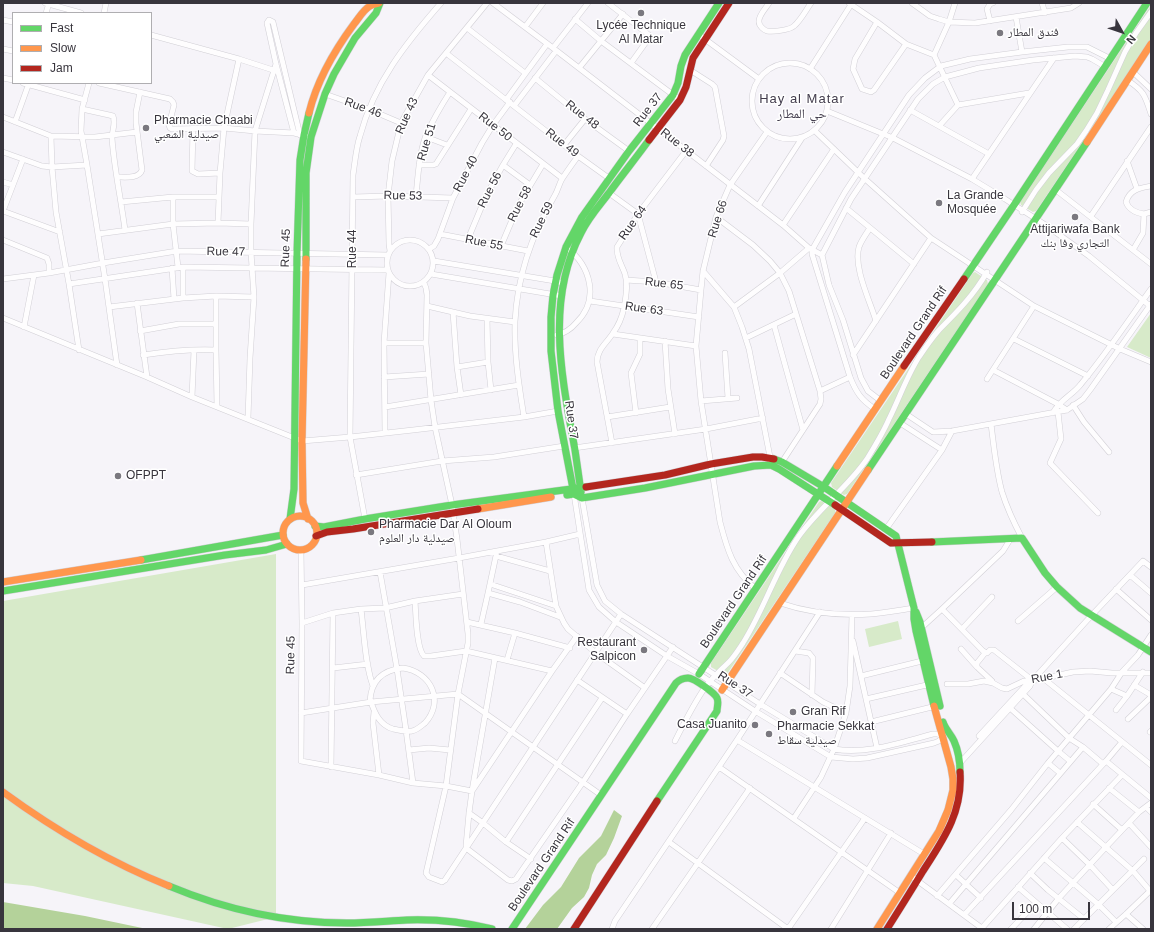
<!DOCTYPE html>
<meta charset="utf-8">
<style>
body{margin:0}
#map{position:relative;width:1154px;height:932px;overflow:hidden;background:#f6f4f9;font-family:Arial,sans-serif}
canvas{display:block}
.frame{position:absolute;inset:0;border:4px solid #38353d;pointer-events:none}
.legend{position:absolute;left:12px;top:12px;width:140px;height:72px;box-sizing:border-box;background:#fff;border:1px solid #afaeb1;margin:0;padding:5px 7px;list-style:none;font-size:12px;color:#38353d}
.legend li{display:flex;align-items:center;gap:8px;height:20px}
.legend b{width:20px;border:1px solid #afaeb1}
.north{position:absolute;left:1102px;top:12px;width:40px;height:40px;-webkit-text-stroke:3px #fff;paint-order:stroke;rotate:130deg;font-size:11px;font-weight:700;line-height:16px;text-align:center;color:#38353d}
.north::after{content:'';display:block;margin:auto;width:14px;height:18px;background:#38353d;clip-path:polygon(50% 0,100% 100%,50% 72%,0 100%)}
.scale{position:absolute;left:1012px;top:902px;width:78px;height:18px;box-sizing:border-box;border:2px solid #38353d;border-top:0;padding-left:5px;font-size:12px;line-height:14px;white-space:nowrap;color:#38353d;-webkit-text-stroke:3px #fff;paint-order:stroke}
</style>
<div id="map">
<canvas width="1154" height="932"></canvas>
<div class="frame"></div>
<ul class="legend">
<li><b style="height:5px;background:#63d668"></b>Fast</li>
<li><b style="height:5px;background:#ff974d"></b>Slow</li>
<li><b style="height:5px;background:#b3261e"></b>Jam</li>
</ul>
<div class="north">N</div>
<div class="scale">100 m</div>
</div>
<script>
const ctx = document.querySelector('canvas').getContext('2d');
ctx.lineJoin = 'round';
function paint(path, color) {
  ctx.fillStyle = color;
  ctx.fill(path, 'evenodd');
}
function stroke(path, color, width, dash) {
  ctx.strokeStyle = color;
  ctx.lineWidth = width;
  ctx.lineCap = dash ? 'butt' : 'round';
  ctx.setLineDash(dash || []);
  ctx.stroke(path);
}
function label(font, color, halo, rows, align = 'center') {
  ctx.font = font + ' Arial,"Noto Naskh Arabic",sans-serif';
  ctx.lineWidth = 3;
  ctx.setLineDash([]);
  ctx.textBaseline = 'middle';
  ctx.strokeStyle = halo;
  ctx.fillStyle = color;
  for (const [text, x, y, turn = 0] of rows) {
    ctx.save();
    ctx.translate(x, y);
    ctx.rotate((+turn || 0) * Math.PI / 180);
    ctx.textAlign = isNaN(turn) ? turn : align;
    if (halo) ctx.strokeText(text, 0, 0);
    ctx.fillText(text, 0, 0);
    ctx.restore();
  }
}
const green = new Path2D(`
 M1151,5V40L1036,211L1033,212L1021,205L1020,202Z
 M975,272L987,280L988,284L847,494L844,495L832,487L831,483L973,273Z
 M1151,313V358L1127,347Z
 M821,501L835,509V513L727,674H723L711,667V663L819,502Z
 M276,554V917L228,929L33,886L3,883V601Z
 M898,621L902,639L869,647L865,629Z`);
const water = new Path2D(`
 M614,810L622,816L614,838L606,855L597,864L592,875L589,888L584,897L572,908L557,929H525L543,905L561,887L579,858L601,836Z
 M3,902L85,916L147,929H3Z`);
const street = new Path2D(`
 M45,3L81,13
 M493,3L553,48L783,225L809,248L822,255
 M608,3L649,35V38L631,63
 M769,3C766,8 758,16 759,22C759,26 764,30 767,31C773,32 790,30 794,26C801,20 806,10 811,3
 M849,3L877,22L906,44L934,55L958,105
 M912,3L930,16L939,19L949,22L975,23L1071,8L1079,3
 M1042,3L1045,13
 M46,13L49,3
 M104,13L106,3
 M1016,17L1022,52
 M575,19L601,41L680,100
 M3,20L13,22
 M990,21L987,9L990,4L993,3
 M877,22L855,59L853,69L862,89L871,92L874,90L906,44
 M525,27L543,3
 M467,28L525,73
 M698,34L759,79
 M151,35L239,59L273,70
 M553,48L588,3
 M3,49L13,51
 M446,53L578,156L610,179
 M934,55L949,22L955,3
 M752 101a38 38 0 1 1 76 0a38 38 0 1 1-76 0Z
 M579,68L623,14
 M810,69L852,3
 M690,70L712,84L715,87L724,136L723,140L706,166
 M1133,72L1151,89
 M428,75L562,178
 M3,78L13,80
 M535,78L585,119L629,151
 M1127,80C1144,91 1145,95 1151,114
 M23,83L85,100
 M89,83L82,109L81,131L87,165L105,279L117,365
 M99,83L170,99L173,102L174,105L169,125L170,128L172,129L224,128L255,131L294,133L306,136
 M325,94L368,109L401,123
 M506,100L547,44
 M514,106L556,51
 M82,109L109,115L113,116C116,124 112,130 112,138C114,168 121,199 125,230
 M910,110L989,154
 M827,111L893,138L972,179L1005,199L1044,224L1089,256L1150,306
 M3,117L51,136L95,137L137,132
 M15,122L29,83
 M940,125L958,105L1029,93
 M193,128L192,171L198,174L220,173
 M815,131L864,178L931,238L1034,306L1120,349L1151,362
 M294,133L276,64L267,23L269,20L273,22L300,135
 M51,136L52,167L56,212L69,284L79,350
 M426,137L447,145
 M564,145L585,119
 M3,152L42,166L52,167L87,165
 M1127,161L1137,189
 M419,165H433L436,164L471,109
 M503,165L530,185
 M117,177C125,177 139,179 142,170L136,123V112L140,92
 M972,179L1054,58
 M3,182L13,185
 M1056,190L1151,264
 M609,193L638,214L656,282
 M416,196C418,176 419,154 426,135C433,120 441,106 450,92
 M173,197V224L178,267
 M353,197L388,196L453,198
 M121,202L173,197H219
 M758,206L802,138
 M846,208L914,264
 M3,211L60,232
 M3,211L23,159
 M1022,212L1036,190L1049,173L1077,144L1086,131L1097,113L1108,90L1125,52L1136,33L1151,12
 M1144,214L1151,212
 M1091,216L1151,127
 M716,217L753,245L770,261L780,273L789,291L820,391
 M218,223L220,173L224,128L239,59
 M783,225L834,149
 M870,228C866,234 861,241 859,247C853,267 870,301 876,321
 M98,234L173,224L218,223L251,224
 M440,234L528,251
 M468,239L486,196L503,165L516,144
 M387 263a23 23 0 1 1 46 0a23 23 0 1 1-46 0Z
 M3,240L47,258L49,264V273
 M501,246L518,206L543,164
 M429,249L434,246L438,239L453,198L482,143L493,125L510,102
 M391,250L390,251L389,244L388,196L392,161L401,123L428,75L487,3
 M1133,250L1143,233L1144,214C1137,213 1129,210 1126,202C1130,189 1140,188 1151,186
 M434,261L555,281L563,283
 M183,267V298
 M172,268L174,299
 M703,271L734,307L742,327L749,349L771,462
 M431,274L562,296
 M3,279L49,273L103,263L177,251L388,255
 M626,280L656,282L701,290
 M424,283L426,288L427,295L426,343L431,400L435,427L452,505L457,539L468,634V643L458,694L446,786L426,873L429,877L442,882L445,880L621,614
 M69,284L183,267L388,270
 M216,296V350L217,406
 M590,301L699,317
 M137,303L147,377
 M427,306L470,316L515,322
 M109,307L183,298L216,296L254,297
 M734,307L780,273L809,248
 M453,312L457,367L461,395
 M3,318L147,377L192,397L302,441L350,437L413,430L524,417L558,411
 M487,318L488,362L491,390
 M774,325L803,430
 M24,327L34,275
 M140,331L179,324H216
 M613,334L696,346
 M557,335C565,333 571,329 576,323C600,300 591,266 566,247
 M746,338L796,314
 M1014,339L1088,376
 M665,341L668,389L675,434
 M384,343H426
 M725,353L728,398
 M143,355C169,351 190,349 216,350
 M853,355L931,238
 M457,367L488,362
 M993,370L1058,404L1067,410
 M384,377L429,374
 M987,379L1034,306
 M192,397L194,350
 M701,401L737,398
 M881,401L868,391L861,378L843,320L829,285L822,255L851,199L918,99L933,84L945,77L979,68L1033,60L1075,56L1087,57L1092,59L1104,66
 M1073,405L1084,422L1109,452
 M385,407L519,385
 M875,409C861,400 856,392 850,377L812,254V250L845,192L909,95L925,78L941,66L970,59L1022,52L1068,47H1087L1109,58
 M1058,412L1061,439L1050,463L1098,513
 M636,413L631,373L640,354V338
 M1053,413C1059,400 1073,395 1081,384C1106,354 1128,321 1151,289
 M906,414L933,432L952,431L1067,410L1083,399L1090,390L1151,304
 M524,417C519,386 514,354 515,322C517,277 532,234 555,195C558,190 559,184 562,179C567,171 573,163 578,156
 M607,417L670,407
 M248,418L250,358L254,297L251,252V224L255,131L276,64
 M900,423L942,450
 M991,424C994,447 996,470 1002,492C1007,508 1014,523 1022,538
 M385,433L384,343L389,273
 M612,443L597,362C597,349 607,343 613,333C619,325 622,317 624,308C626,296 628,285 625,274C622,265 616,257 617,247L638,214L686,151
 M574,448L706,429L763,418
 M782,462L820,404L821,399L820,391L850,377
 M356,475L442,461L494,457L564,446
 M574,494L589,590L599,607L616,622L667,656L699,674L755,711L831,757L853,759L867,758L934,743L939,741L943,737L938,734H933C902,742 866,755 834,749L760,704L621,614L605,601L597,585L582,498
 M365,519L350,437L353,175C355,162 356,148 360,136C374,83 406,43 441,3
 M886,529L942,450L952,431
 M546,542L556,606L564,623L568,629L596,653L645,688
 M301,550L302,623L301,761L379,775L413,783L446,786L472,791L495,658
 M496,556L550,571
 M380,572L397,669L406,730L413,783
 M1130,575L1151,593
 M490,584L556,606
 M302,585L459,558L546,542L580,534
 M756,589C733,571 727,549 720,522L701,401L696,346L701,290L703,271L716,217L730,185L767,132
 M1116,589L1151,620
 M488,593L520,602L560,617
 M415,601C416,613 416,648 424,656H431L466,651L552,671
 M780,603C809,613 840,616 871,614C885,613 899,610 914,608
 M361,609C364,632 365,665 373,686
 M942,609L983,651L987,653L990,650H994L1032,680
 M1018,621L1057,587
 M467,622L515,633L570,648
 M302,623L333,613L361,609L385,608L415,601L463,594
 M481,624L488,593L497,551
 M920,629L942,609L1003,551L1011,538
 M962,629L992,597
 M853,641L877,748
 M961,649L977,667
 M795,651L809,653L813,658L812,695
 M985,653L977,663V667L992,681
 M507,660L515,633
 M333,668L368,664
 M403,668C431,672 445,701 425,723C421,726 417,730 412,731C407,732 399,730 393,729C380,725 375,714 371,702L370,701C371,680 383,670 403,668Z
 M780,673L823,702L846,713
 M861,676L926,660
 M1043,678L1151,765
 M577,680L627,714
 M947,684H968L984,681L993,683L1002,688L1007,689L1024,681H1032L1073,672L1090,671L1112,673H1151
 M1134,685L1151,695
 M1111,689L1127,696L1143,672
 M1023,694L1069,738L1083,747L1103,764
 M866,699L931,684
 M1010,708L1058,751L1070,761
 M1116,710L1127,696
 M374,712L373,723L379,775
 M301,713L371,702L458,694L601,795
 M1128,719L1151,697
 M871,722L936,706
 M1150,732L1151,731
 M979,736L1027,684L1031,681
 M737,740L924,854
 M675,741C684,723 694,703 706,686C713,677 721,670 729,662C734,657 739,649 743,643C765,608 776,569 799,536C819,508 848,487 867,459C875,446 883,433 889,419C899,399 907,376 919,357C925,348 932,338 939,330C957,312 974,295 987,272
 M409,750L429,748L450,750
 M1106,761L1151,798
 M1048,763L1060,773
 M959,764L1030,686L1032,681L1091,616L1143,561L1151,567
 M331,767L333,613
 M719,767L900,893
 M1109,788L1139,812
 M1093,804L1122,830
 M1146,807L1151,812
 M469,813L483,823L506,842L531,859
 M794,818L821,777L834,749L846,713L850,686L852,615
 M1077,822L1133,871L1151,892
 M1129,823L1151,847
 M1062,838L1090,865L1113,890
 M506,842L602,698
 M669,842L788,929
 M466,846L469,813L472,791L552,671L577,636
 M466,848L508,880L512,881L516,879L583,782L627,714L673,647
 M1044,858L1099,905L1116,922
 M1030,873L1048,890L1084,919
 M956,875L981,898
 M911,876L983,929
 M1018,887L1067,929
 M937,896L1011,810L1048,763L1111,689L1122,672L1138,655L1151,635
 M949,904L1083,747
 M1126,914L1143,929
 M964,915L1106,761L1122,742
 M982,928L1062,838L1122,775
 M612,929L615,921L737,740L820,612
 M652,929L750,788
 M788,929L865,818
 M831,929L891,833
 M1011,929L1036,903
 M1034,929L1059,898L1106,847L1139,812L1151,803
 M1074,929L1144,859
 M1109,929L1126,914L1150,891`);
const fast = new Path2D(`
 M306,259V173L311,137L325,94L334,74L355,38L376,13L380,3
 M964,279L1014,205L1147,3
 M774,459L782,462L824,487L896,536L914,608V619L916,631L934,706
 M868,470L1087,142
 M581,492C579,478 577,464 575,450C562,378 545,301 581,233C588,218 599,206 609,193C622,175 636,158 649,140
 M574,494L558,411L551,351V317L553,295L557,275L566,247L582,217L629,151L673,95L678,83L681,66L685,55L719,3
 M567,495L574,494L582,498L645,488L754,466L771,465L779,469L835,505
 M290,519L294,489L297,253L300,160L304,135L309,113
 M315,526L324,527L365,519L452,505L586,487
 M932,542L1022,538L1045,573L1057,587L1080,608L1151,652
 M141,560L283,535
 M3,591L225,555L266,550L287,544
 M916,612L920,622L940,706
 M699,674L837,466
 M943,722C945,729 951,734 954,741C958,750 960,762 960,772
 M169,886C224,909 286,923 347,923C367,923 387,921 407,920C436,919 464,922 492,929
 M512,929L676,683C679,680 684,678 688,678C694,678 715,693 717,698C719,702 717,707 717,711L657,801`);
const slow = new Path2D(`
 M309,113C317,80 334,51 354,24C359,18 363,10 370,6C373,4 376,4 379,3
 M1087,142L1151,44
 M306,259L302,441L303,503L308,519
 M837,466L904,366
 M478,509L551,497
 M283 533a17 17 0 1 1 34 0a17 17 0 1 1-34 0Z
 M3,582L141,560
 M722,690L868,470
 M3,792C55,830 109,862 169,886
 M877,929L939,831L948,810L953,790V779L951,767L934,706`);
const jam = new Path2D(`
 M649,140L680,100L686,87L693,58L729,3
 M904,366L964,279
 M586,487L665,475L711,464L753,457H762L774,459
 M835,505L891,543L932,542
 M316,536L327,532L353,529L478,509
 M574,929L657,801
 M887,929C899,910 911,891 923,871C943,840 963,812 960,772`);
const markers = [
 [641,13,4,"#7a787f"],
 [1000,33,4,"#7a787f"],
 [146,128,4,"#7a787f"],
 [939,203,4,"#7a787f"],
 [1075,217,4,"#7a787f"],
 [118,476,4,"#7a787f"],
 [371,532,4,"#7a787f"],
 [644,650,4,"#7a787f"],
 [793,712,4,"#7a787f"],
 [755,725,4,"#7a787f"],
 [769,734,4,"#7a787f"]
];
const poiNames = [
 ["Lycée Technique",641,26,"center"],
 ["Al Matar",641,40,"center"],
 ["فندق المطار",1008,33],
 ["Pharmacie Chaabi",154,121],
 ["صيدلية الشعبي",154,135],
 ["La Grande",947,196],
 ["Mosquée",947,210],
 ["Attijariwafa Bank",1075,230,"center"],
 ["التجاري وفا بنك",1075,244,"center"],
 ["OFPPT",126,476],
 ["Pharmacie Dar Al Oloum",379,525],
 ["صيدلية دار العلوم",379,539],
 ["Restaurant",636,643,"right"],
 ["Salpicon",636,657,"right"],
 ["Gran Rif",801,712],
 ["Casa Juanito",747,725,"right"],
 ["Pharmacie Sekkat",777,727],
 ["صيدلية سقاط",777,741]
];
const streetNames = [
 ["Rue 46",363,108,20],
 ["Rue 37",648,110,-52],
 ["Rue 48",582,115,38],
 ["Rue 43",407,116,-66],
 ["Rue 50",495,127,38],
 ["Rue 51",427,142,-73],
 ["Rue 49",562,143,38],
 ["Rue 38",677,143,38],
 ["Rue 40",466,174,-62],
 ["Rue 56",490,190,-63],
 ["Rue 53",403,196,1],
 ["Rue 58",520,204,-63],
 ["Rue 66",718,219,-72],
 ["Rue 59",542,220,-64],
 ["Rue 64",633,223,-55],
 ["Rue 55",484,243,11],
 ["Rue 45",286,248,-88],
 ["Rue 44",353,249,-90],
 ["Rue 47",226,252,1],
 ["Rue 65",664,284,7],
 ["Rue 63",644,309,8],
 ["Boulevard Grand Rif",914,333,-56],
 ["Rue 37",571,420,82],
 ["Boulevard Grand Rif",734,602,-56],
 ["Rue 45",291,655,-89],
 ["Rue 1",1047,677,-11],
 ["Rue 37",735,685,33],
 ["Boulevard Grand Rif",542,865,-56]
];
const neighbourhoodNames = [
 ["Hay al Matar",802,99],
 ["حي المطار",802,114]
];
paint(green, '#d7eac9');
paint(water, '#b4d29a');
stroke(street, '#d1cfd5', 6);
stroke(fast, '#d1cfd5', 8);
stroke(slow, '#d1cfd5', 8);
stroke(jam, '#d1cfd5', 8);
stroke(street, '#fefdfe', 5);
stroke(fast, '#63d668', 7);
stroke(slow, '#ff974d', 7);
stroke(jam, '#b3261e', 7);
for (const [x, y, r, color] of markers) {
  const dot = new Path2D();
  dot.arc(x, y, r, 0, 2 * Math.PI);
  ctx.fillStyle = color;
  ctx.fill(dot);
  stroke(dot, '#fff', 1.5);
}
label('12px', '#38353d', '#fff', poiNames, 'left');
label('12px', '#38353d', '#fff', streetNames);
ctx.letterSpacing = '1px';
label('13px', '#423c4c', '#fff', neighbourhoodNames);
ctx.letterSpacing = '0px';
</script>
